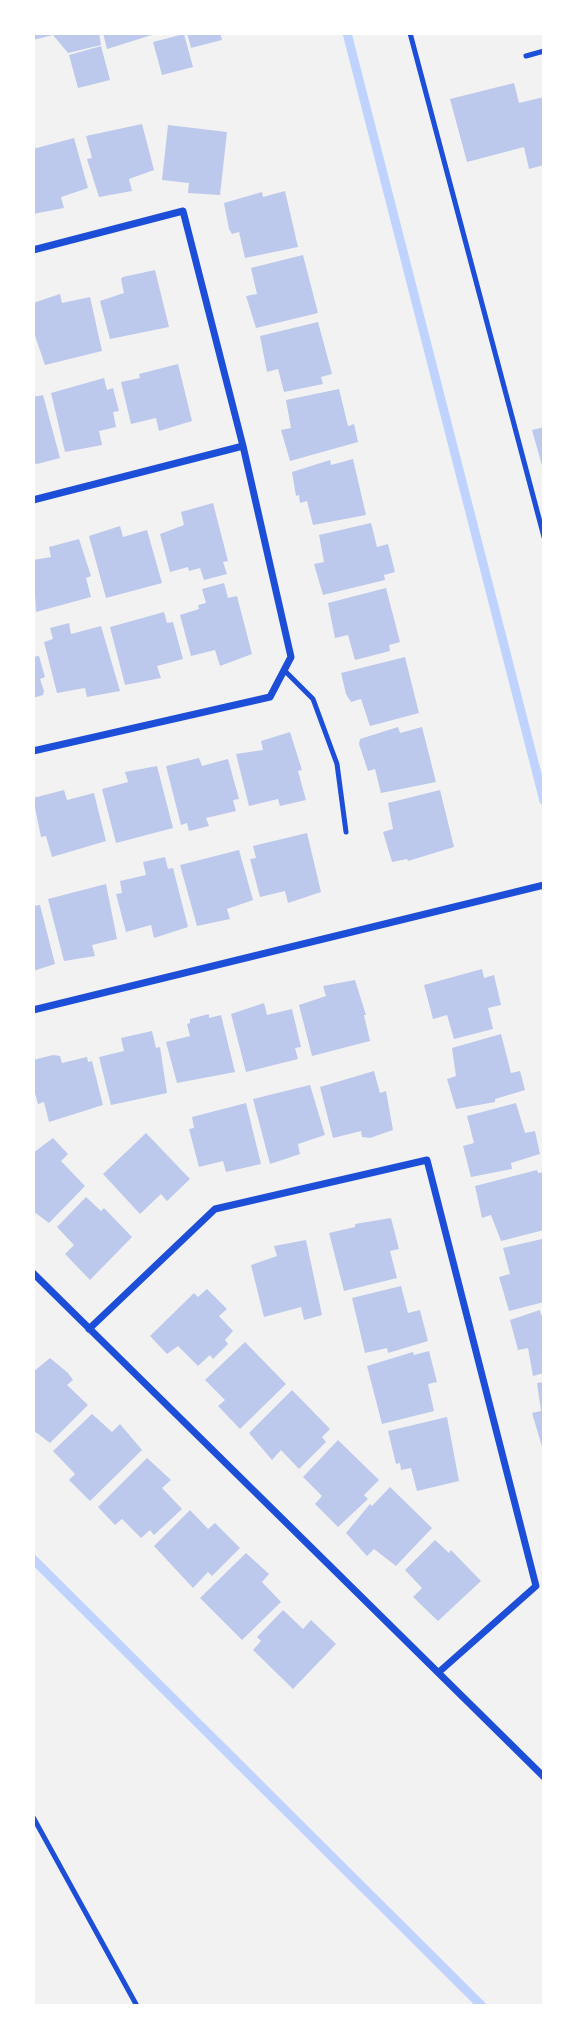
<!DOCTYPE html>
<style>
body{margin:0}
#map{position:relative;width:577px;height:2039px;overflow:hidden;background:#f2f2f2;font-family:Mulish,sans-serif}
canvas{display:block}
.frame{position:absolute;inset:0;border:35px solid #fff;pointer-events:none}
</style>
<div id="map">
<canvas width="577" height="2039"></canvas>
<div class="frame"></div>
</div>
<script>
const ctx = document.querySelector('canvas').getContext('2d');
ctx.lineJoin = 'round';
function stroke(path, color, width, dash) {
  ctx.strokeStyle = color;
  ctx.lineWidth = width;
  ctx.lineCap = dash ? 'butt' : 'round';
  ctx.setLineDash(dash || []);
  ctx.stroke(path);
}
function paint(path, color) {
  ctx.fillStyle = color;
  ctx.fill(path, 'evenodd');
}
const stream = new Path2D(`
 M347,33L544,801
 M33,1559L482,2006`);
const building = new Path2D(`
 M33,33H99L101,45L68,53L53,35L33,40Z
 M103,33H154L155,34L107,49Z
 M187,33H220L222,40L191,48Z
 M184,34L193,67L162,75L153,42Z
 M101,46L110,80L78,88L69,55Z
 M514,83L519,103L544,97V165L529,169L524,147L467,162L450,99Z
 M142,124L154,170L129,179L132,191L99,197L87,159L92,158L86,136Z
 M168,125L227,132L220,195L188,193L189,183L162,180Z
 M74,138L88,188L61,197L64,208L33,214V149Z
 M285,191L298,247L245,258L239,232L232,234L229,229L224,203L262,192L263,197Z
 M303,255L318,313L256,328L246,296L257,294L251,268Z
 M155,270L169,327L110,339L100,301L124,293L121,279L123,277Z
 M60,294L62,303L90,297L102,351L45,365L33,330V303Z
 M318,322L332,374L321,377L323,384L284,392L278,369L267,372L260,336Z
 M178,364L192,421L159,431L156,418L131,424L121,382L140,378L139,374Z
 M104,378L107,390L113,388L119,411L113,412L116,427L99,431L102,445L65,452L51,393Z
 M339,389L348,426L354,424L358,442L290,461L281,430L291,428L286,400Z
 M43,395L60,458L37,464L33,463V397Z
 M544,427V469H543L532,430Z
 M353,459L366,515L313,525L307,501L300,503L299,495L296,496L292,472L330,460L331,465Z
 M213,503L228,561L223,562L227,574L204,580L200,568L189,571L188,567L170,572L160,534L184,525L181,512Z
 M371,523L377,547L388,544L395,572L384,575L385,580L323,595L314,564L324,562L319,535Z
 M120,526L123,537L147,530L162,583L106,598L89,536Z
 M79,539L91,576L86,578L91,597L36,612L33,560L51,557L49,547Z
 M224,583L228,598L237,596L252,654L220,666L215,650L191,656L180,615L199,609L198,605L206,603L202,589Z
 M386,588L400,642L389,645L390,651L355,660L348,635L335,638L328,603Z
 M164,612L167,623L173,622L183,659L157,666L161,678L125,685L110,627Z
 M69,623L71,634L101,626L120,691L87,697L85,688L57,693L44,642L53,639L50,628Z
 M39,656L45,677L40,679L44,691L43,695L33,698V657Z
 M405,657L419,713L370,726L361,699L351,702L346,694L341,673Z
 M398,727L400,733L422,727L436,782L381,793L375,769L368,771L359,744L360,739Z
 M290,732L302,770L298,771L306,800L280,806L278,799L249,806L236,754L263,750L261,741Z
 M199,758L202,766L228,759L239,799L233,800L236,811L206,818L209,826L189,831L187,823L181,825L166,766Z
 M157,766L173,828L116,843L102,789L128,782L125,772Z
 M64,790L67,800L94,793L106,841L52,857L46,836L41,837L33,798Z
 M440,790L454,847L408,861L407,859L392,862L383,832L393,829L388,803Z
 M307,833L321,892L288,903L285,891L260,897L250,859L256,858L253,846Z
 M239,850L253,900L227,909L230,919L197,926L180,865Z
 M165,857L168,869L173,868L188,927L154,938L151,925L126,932L116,894L122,893L120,881L146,875L143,862Z
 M106,884L117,939L92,945L95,956L64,961L48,899Z
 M40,905L55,964L33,971V906Z
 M482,969L484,978L494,975L501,1005L488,1008L493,1029L454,1039L447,1015L433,1019L424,985Z
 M355,980L366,1015H364L370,1041L312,1056L299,1005L326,996L323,986Z
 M264,1003L267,1015L292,1009L301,1047L295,1048L298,1059L246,1072L231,1014Z
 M209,1014V1018L221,1015L235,1072L177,1083L166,1042L190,1036L187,1024L190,1023V1019Z
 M152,1031L156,1048L160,1047L167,1093L111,1105L99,1057L124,1051L121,1038Z
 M501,1034L511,1073L520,1071L525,1090L495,1099V1102L456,1109L447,1079L456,1076L452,1048Z
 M53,1055L60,1056L62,1063L87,1057L88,1062L92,1061L103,1105L49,1122L44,1102L38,1104L33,1086V1060Z
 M374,1071L380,1093L386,1091L393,1130L370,1138L362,1137L361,1131L333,1138L320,1087Z
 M310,1085L325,1135L298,1144L300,1154L270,1164L253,1099Z
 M246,1103L261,1164L226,1172L223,1161L199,1167L189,1129L194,1128L192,1117Z
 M516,1103L525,1133L535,1131L540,1154L511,1163L512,1169L471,1177L463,1146L474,1143L467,1116Z
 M146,1133L190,1179L167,1201L161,1194L140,1214L103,1174Z
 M53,1138L68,1154L61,1161L85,1186L49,1223L33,1211V1153Z
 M537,1170L538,1173L544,1172V1230L501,1241L491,1215L482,1218L475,1186Z
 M86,1197L101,1211L104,1208L132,1237L90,1280L65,1254L74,1245L57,1227Z
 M391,1218L399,1249L390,1251L397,1278L344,1291L329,1233L355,1227V1224Z
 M542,1239L544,1302L509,1311L499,1277L510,1274L503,1248Z
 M306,1240L322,1315L304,1320L301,1307L264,1317L251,1265L277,1256L274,1246Z
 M401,1286L408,1313L420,1310L428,1341L388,1353L387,1348L365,1353L352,1298Z
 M207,1289L227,1309L219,1316L233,1331L225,1340L228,1344L213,1359L210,1355L198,1366L178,1346L167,1354L150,1336L194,1293L198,1297Z
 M540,1310L541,1315L544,1314V1373L533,1376L528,1348L518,1350L510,1320Z
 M245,1342L286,1384L240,1429L218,1406L225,1400L205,1380Z
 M429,1351L437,1382L428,1384L434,1411L382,1424L367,1366L413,1352L414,1355Z
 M50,1358L68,1373L73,1380L67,1385L88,1405L50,1443L33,1430V1372Z
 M544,1382V1450H543L532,1413L541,1411L537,1383Z
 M292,1390L330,1429L322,1437L326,1442L299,1469L281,1450L272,1460L249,1433Z
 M92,1414L112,1432L120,1424L142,1450L90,1501L69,1480L75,1474L53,1451Z
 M447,1417L459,1481L417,1491L411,1468L401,1470L400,1463L396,1464L388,1431Z
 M338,1440L379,1480L364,1495L368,1499L338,1527L315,1504L322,1496L303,1477Z
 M147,1458L171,1480L162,1488L182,1509L154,1535L150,1530L141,1538L122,1519L115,1525L98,1507Z
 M390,1487L432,1528L396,1566L374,1549L367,1556L346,1533L370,1504L372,1506Z
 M190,1510L208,1529L215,1523L240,1548L212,1576L208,1572L193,1588L154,1546Z
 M435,1540L449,1553L451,1550L481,1581L438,1621L413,1597L422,1588L405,1570Z
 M246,1553L269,1574L262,1582L281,1602L242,1640L200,1598Z
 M283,1610L303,1629L311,1620L336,1644L293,1689L253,1650L261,1641L257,1637Z`);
const service = new Path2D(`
 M410,33L544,537
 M526,56L544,51
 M284,670L313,699L337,764L346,832
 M33,1817L137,2006`);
const minor = new Path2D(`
 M33,250L183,211L243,446L291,657L270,697L33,751
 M33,500L243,446
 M33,1010L544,885
 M33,1273L544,1777
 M89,1329L215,1209L427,1160L536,1586L439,1672`);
stroke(stream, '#bfd3fe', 9);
paint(building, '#bdc9ec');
stroke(service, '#1d4ed8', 5);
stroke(minor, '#1d4ed8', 7);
</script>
